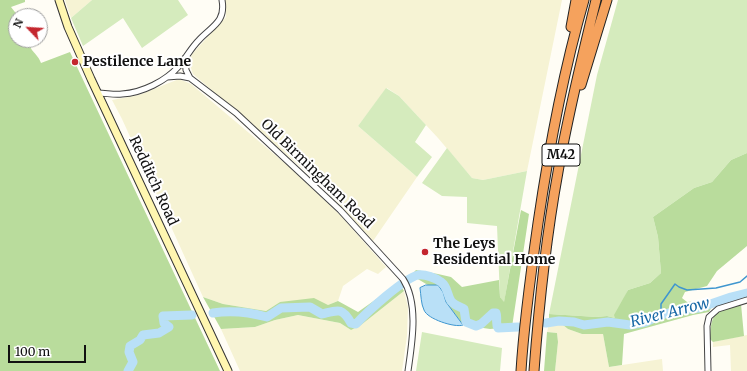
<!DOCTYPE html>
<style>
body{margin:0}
#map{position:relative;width:747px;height:371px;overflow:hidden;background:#fffdf5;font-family:Merriweather,serif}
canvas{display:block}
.north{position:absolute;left:8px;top:8px;width:40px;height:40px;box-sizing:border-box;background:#fff;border:1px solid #a0a0a0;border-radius:50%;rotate:295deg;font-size:11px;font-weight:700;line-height:16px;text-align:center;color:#111}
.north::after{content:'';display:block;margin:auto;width:14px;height:18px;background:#c4262e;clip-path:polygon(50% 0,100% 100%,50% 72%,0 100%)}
.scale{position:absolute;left:8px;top:345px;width:78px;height:18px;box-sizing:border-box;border:2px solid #111;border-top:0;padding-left:5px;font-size:12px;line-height:14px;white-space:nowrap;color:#111;-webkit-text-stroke:3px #fff;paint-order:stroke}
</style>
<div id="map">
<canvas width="747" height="371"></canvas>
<div class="north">N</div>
<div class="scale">100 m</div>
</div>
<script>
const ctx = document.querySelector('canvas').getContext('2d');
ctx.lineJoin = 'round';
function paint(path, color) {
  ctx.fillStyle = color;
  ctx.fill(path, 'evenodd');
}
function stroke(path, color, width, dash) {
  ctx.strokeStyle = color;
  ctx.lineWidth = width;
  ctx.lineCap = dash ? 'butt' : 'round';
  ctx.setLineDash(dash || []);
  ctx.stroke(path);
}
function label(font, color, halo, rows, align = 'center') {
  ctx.font = font + ' Merriweather,serif';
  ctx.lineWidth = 4;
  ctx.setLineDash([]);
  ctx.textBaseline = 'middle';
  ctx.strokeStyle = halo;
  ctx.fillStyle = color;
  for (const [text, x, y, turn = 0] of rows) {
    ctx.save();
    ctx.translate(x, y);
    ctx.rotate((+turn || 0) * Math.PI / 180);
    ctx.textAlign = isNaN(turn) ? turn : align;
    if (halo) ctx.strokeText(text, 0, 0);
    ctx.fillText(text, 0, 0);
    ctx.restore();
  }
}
const farmland = new Path2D(`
 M65,0H92L71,18Z
 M225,0H562L527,171L483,180L472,178L438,138L399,96L387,88L358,126L417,177L373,241L319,183L193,74L189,62L192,54L226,17Z
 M179,79L191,84L287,165L340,215L386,267L378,274L367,269L343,286L338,301L328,305L280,302L266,311L223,304L203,297L122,119L112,100L139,95Z
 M404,291L408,307L407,336L402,371H240L221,329L255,327L275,320L298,315L340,323L351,330L361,325Z
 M549,324L563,325L568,329L582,334H603L609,367L662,359L663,371H555L558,342L557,333L547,332Z
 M747,335V371H731L730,345L713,347V342Z`);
const green = new Path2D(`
 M92,0H178L188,15L142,48L123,18L83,46L71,18Z
 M618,0H747V153L731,160L712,182L694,188L653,217L658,237L661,273L650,283L628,290L615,318L607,316L597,317L549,314L597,75Z
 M386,88L399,96L426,125L415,142L432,157L417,177L358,126Z
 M447,148L472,178L483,180L527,171L504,303L500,297L497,226L467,223V197L442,196L422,183Z
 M422,332L502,348L500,371H416Z`);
const forest = new Path2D(`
 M0,0H25V2L11,7L18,16H16V40H29C29,52 38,53 41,63L70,52L220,371H0Z
 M747,153V246L717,271L707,286L685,292L682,298L687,302L698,301L713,305L709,312L693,315L624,334L622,365L609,367L603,334H582L568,329L563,325L549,324V314L597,317L607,316L615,318L614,315L628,290L650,283L661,273L658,237L653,217L694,188L712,182L731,160Z
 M521,210L529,214L512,327L490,329L463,325L438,291L411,275L416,270L438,274L451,277L462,287L499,280L500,297L504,302Z
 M399,283L404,291L361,325L351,330L340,323L298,315L275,320L255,327L221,329L203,297L223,304L266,311L280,302L314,298L328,305L338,301L358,312Z
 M741,304L744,336L713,342L710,339C711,310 716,312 741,304Z
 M547,332L557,333L558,342L555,371H544Z`);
const water = new Path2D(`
 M426,285H438L443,292L446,302L463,325C455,328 427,319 424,310C421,304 421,295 420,288Z`);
const stream = new Path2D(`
 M661,315V304L675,284L679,287L687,290L716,288L740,282L747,276`);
const river = new Path2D(`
 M213,313C232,310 249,312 267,317L281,308L310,307L322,314C338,310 342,307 351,323L356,324C367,312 403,279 418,275C425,274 436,278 441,282C448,287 447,295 451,301C454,305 460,307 464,309L466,322L476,326L481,324L493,313H496C498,318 495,323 498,328L518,327
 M546,323L559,321L574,322L584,325L608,322L630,325L646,322L661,315L680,310L699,308L731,297L747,293
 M128,371L133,362L129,352L130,346L140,340L143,335L159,333L169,327L164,323L163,316L192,315`);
const street = new Path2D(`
 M185,58L186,70L190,78
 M167,77L180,76L190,78L236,113L340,210L403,279C419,304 412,343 408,371
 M98,93C106,93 114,95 122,94C142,93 166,81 179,66C186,58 191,48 199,40C212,26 226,22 222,0
 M708,371L707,326L709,317L718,309L747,300`);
const secondary = new Path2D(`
 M59,0L68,27L91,79L228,371`);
const highway = new Path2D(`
 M571,27L576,0
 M581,85L607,0
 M521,371C524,322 531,272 538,223C549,148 563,73 584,0
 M534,371C539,304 546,238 558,172C568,114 582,57 596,0`);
const markers = [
 [75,62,4,"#c4262e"],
 [425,252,4,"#c4262e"]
];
const shields = [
 [561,155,38]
];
const shieldNames = [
 ["M42",561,155]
];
const poiNames = [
 ["Pestilence Lane",83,62],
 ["The Leys",433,244],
 ["Residential Home",433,260]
];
const streetNames = [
 ["Old Birmingham Road",317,174,44],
 ["Redditch Road",153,181,65]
];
const waterNames = [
 ["River Arrow",670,313,-14]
];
paint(farmland, '#f6f3d4');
paint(green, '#d5ebbd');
paint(forest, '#b9dc9c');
paint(water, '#b9e0f7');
stroke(water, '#3f96cf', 1);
stroke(stream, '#3f96cf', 1.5);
stroke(river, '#b9e0f7', 9);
stroke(street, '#444', 7);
stroke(secondary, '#333', 9);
stroke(highway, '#222', 11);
stroke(street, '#fff', 5);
stroke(secondary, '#fff6b0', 7);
stroke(highway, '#f5a25d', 9);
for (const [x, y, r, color] of markers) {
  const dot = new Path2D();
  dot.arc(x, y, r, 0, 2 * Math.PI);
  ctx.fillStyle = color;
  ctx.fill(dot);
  stroke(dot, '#fff', 1.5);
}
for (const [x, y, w] of shields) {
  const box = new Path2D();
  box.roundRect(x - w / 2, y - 11, w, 22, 3);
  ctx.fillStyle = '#fff';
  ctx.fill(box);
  stroke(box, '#111', 1);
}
label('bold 13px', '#111', null, shieldNames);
label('bold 14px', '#111', '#fff', poiNames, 'left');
label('14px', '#111', '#fff', streetNames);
label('italic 15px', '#1768a6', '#fff', waterNames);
</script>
